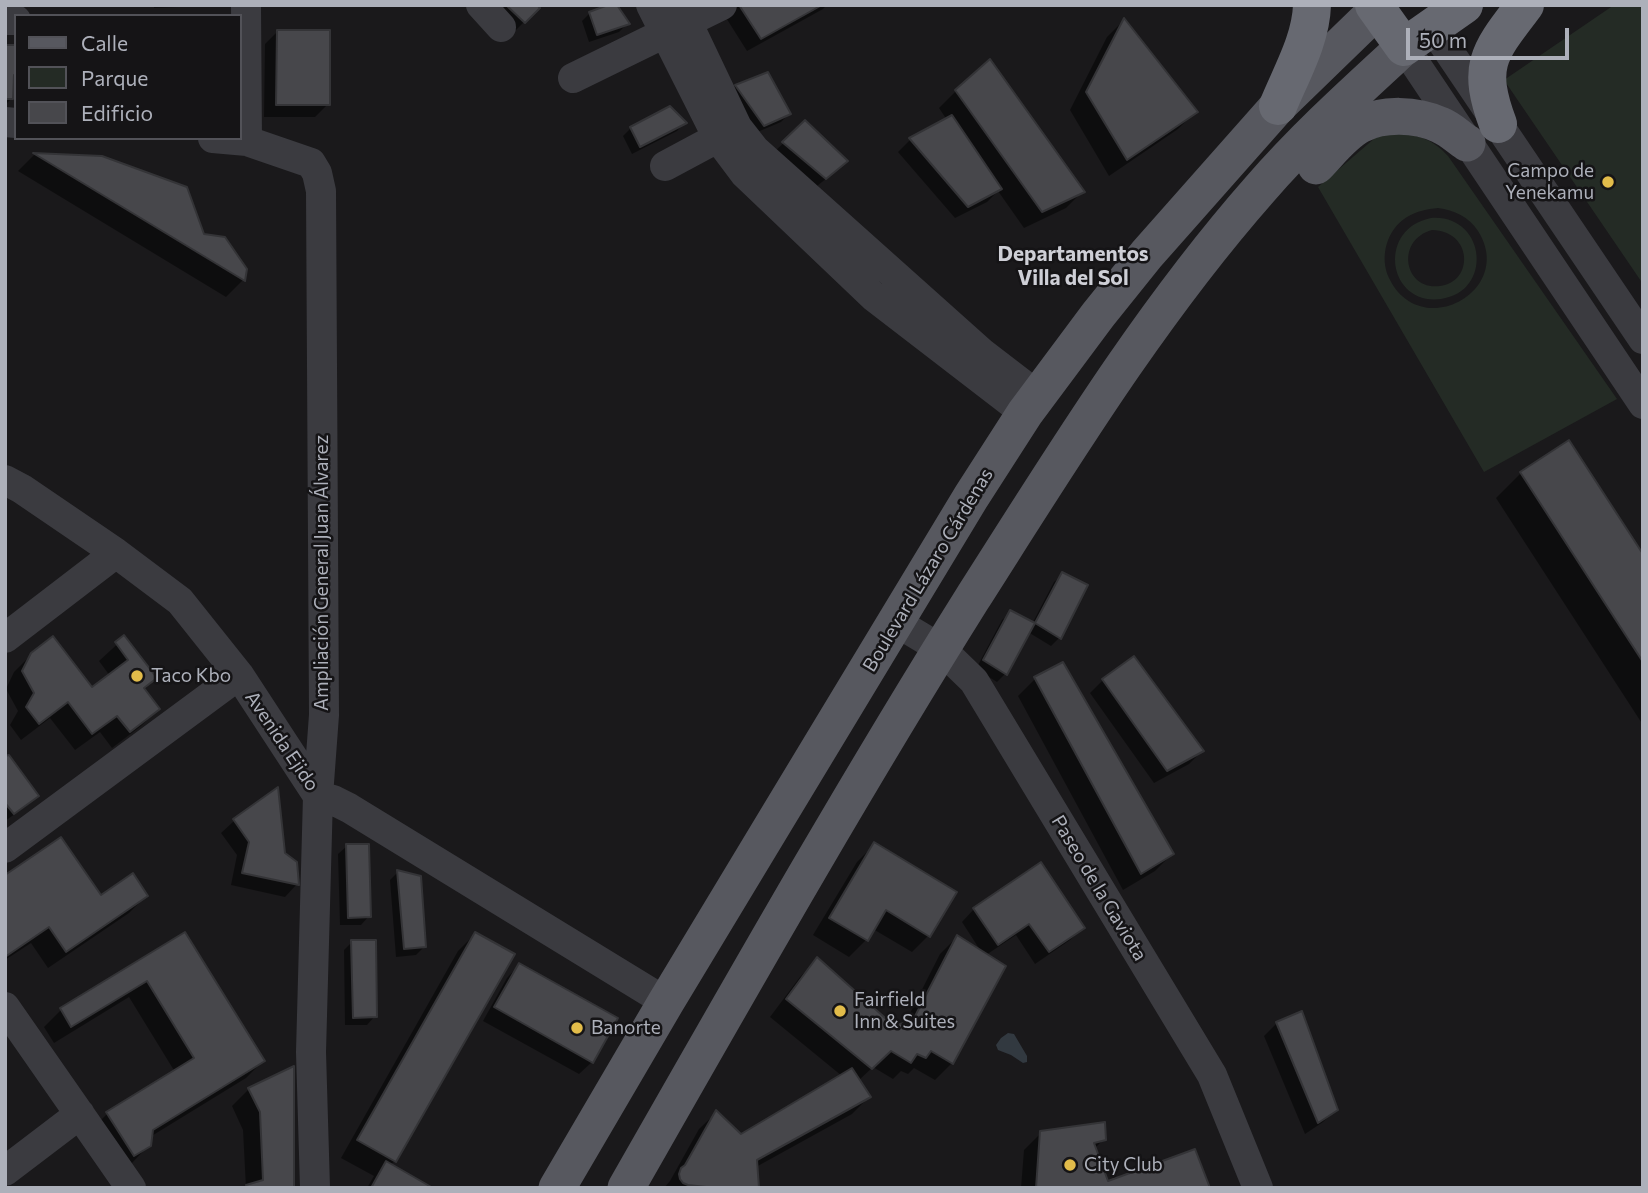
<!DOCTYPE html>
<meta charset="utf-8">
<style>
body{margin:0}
#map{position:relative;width:1648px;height:1193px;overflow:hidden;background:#1a191b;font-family:Commissioner,sans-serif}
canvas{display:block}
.frame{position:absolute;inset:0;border:7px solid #adb0ba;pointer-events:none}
.legend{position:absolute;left:14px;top:14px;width:228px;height:126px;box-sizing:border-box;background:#151416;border:2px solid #525258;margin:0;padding:9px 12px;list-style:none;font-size:21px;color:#adb0ba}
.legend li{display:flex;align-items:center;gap:14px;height:35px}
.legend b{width:35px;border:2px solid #525258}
.scale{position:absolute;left:1406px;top:28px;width:163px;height:32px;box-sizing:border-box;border:4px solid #adb0ba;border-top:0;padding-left:9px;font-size:21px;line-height:24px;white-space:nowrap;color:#adb0ba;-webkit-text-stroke:5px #151416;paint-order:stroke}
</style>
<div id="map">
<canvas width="1648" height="1193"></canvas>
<div class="frame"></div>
<ul class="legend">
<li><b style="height:9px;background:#57585f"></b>Calle</li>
<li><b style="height:19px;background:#242b25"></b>Parque</li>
<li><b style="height:19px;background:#47474b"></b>Edificio</li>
</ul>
<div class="scale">50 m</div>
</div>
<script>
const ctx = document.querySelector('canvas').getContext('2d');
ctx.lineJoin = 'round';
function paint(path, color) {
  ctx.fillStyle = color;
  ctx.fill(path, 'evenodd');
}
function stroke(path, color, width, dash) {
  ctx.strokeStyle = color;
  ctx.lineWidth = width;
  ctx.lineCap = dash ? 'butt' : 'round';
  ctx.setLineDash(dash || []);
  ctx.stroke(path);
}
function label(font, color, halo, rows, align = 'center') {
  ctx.font = font + ' Commissioner,sans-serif';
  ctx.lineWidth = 5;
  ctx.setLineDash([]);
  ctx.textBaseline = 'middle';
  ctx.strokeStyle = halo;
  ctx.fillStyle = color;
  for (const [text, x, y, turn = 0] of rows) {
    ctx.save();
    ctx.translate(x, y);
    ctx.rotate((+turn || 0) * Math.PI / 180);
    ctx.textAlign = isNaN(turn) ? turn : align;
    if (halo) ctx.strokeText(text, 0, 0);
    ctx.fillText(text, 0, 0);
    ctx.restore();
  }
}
const green = new Path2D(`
 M1614,5H1643V284L1504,80Z
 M1402,133C1423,137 1433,140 1448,156L1617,399L1484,472L1318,187L1375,138L1384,135ZM1438,208C1454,210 1469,217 1478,231C1516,291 1420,343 1389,278C1379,257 1387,229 1407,217C1417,211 1427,209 1438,208Z
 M1431,218C1486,214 1494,292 1441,299C1388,306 1376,229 1431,218ZM1432,230C1473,231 1474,282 1440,286C1404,291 1395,240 1432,230Z`);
const water = new Path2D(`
 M1008,1033L1014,1034L1027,1056V1062L1023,1063L1011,1055L998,1050L996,1045L1001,1038Z`);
const shadow = new Path2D(`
 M154,5H180L178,7L154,8Z
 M490,5H535L538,8L516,30Z
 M731,5H827L823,9L747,51L723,13Z
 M590,13L627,24L619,32L589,42L582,21Z
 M1124,20L1195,112L1178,129L1109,176L1070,110L1107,37Z
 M277,32L328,104L315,117H264L265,44Z
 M5,46L16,47V88H12L11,99L5,105Z
 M767,74L789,114L781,122L755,133L728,94L736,86Z
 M956,91L1083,191L1066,208L1024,228L998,191L987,202L955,218L898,152L910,140L947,120L939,108Z
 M684,123L677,131L632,154L623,136L631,128Z
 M805,123L837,170L817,186L775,151Z
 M34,155L101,158L245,269L243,280L226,297L18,171Z
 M1521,473L1643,557V725L1496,498Z
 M1063,574L1060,637L1051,646L1028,632L1005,674L997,682L976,669L1002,620L1011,612L1032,624L1054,582Z
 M124,638L155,678L144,690L158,709L141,726L112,748L100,732L75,750L50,718L21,740L10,725L18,711L6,689L14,672L32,654L91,689L110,676L99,661Z
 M1134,659L1202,751L1189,764L1154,783L1090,693L1103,680Z
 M1035,679L1172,854L1155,871L1123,890L1018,696Z
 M5,758L37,796L29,804L5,821Z
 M276,790L283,854L297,884L285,897L231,885L237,855L221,833L234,821Z
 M874,845L929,935L912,952L873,929L866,940L849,957L813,935L857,862Z
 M347,846L369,916L361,925H340L338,854Z
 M398,872L424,947L416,955L396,957L390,880Z
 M5,877L100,898L146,896L129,913L48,968L31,943L5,960Z
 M974,909L1083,927L1070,940L1035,964L1016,935L986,955L952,1063L935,1080L914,1068L908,1074L901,1071L893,1079L873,1067L858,1081L869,1097L852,1114L756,1167L758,1188H664L670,1181L699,1129L716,1113L741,1136L842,1076L770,1017L800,977L817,960L893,1027L904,1025L940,954L957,937L982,953L962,922Z
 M185,934L263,1061L246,1078L150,1137L149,1145L132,1163L116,1172L91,1130L108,1113L175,1072L129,997L54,1043L44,1027L61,1010Z
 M475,934L512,955L395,1161L390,1165L430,1188H367L374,1176L341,1158L458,951Z
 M352,942L375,1016L367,1025H345L344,950Z
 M519,965L592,1062L579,1074L483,1021L507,978Z
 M1277,1023L1336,1109L1323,1122L1305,1134L1264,1036Z
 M292,1069V1188H246L243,1130L232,1106L249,1089Z
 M1041,1133L1104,1139L1094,1149L1107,1184L1208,1188H1021L1024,1150Z`);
const building = new Path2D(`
 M506,5H537L540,8L525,23Z
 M608,5H617L630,24L597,35L589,12Z
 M739,5H822L761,39Z
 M1124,18L1198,112L1127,160L1086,92Z
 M277,30H330V105H276Z
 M5,45H16V75H14L13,99H5Z
 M990,59L1085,192L1042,212L955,90Z
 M768,72L791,114L764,126L735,85Z
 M670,106L687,123L640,147L630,127Z
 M952,115L1002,189L968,207L909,138Z
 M805,120L848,161L826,179L782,142Z
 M33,153L102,156L187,187L204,234L225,237L247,269L245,281Z
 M1569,440L1643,554V662L1520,472Z
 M1062,572L1088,585L1061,639L1035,623Z
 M1010,610L1035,623L1007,675L983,660Z
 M124,635L157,678L144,688L160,709L130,732L117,716L92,734L68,702L39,724L26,707L34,693L22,671L31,653L53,636L92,687L128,660L115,642Z
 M1134,656L1204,751L1167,771L1102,679Z
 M1063,662L1174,854L1141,874L1034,677Z
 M9,755L39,796L14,814L5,803V756Z
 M278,787L285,853L297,862L299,885L242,873L249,842L233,819Z
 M61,837L101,895L133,873L148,896L66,952L49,927L5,957V875Z
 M874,842L957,892L930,937L886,910L868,941L829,918Z
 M346,844H369L371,917L348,918Z
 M1041,862L1085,928L1049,952L1029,924L998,945L973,908Z
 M397,870L421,876L426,947L404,949Z
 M185,932L265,1061L153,1130L151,1146L134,1156L106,1112L194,1058L147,981L71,1027L60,1008Z
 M475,932L515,954L396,1162L357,1140Z
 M957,935L1006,966L953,1064L931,1051L926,1058L917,1054L911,1063L891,1051L872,1069L786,999L817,957L893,1025L912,1022Z
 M351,940H376L377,1017L353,1018Z
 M519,963L618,1018L593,1063L494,1007Z
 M1302,1011L1338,1110L1318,1123L1276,1022Z
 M294,1066V1188H247L246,1185L263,1180L260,1112L248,1088Z
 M852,1068L871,1097L757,1160L759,1188H715L688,1185L683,1183L680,1179L679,1174L681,1168L685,1165L716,1110L741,1134Z
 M1105,1122L1106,1140L1094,1143L1108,1181L1195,1149L1210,1188H1036L1040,1131Z
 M386,1161L433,1188H371Z`);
const minor = new Path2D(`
 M246,5L247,141L311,163L317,173L321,191L324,715L318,796L311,1052L315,1188
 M481,5L501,27
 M651,5L718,138L745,174L873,296L1025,413
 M679,5L737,127L755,150L982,353L1038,396
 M5,20H16
 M1433,28L1643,339
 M1404,47L1643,404
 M573,78L722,5
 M5,122L16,123
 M213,138L247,141
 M665,166L734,129
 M5,480L22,489L116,553L180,601L239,675L318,796L333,800L349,808L666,1002
 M896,622L941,649L974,681L1212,1075L1258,1188
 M5,638L116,553
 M5,848L239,675
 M5,1007L131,1188
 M5,1171L80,1114`);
const major = new Path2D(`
 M1316,166C1329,153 1343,134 1360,125C1383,113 1416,114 1440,125C1450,129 1458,137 1467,143
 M557,1188L666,1002L774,823L971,497L1025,413L1098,315L1147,254L1278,106L1377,10
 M626,1188C739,990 851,792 972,599C1062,458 1149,315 1260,189C1304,138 1354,93 1404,47`);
const highway = new Path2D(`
 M1374,5L1404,47L1464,5
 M1278,106C1291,74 1311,40 1312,5
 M1498,124C1476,65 1489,52 1525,5`);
const markers = [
 [1608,182,7,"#e2bc4a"],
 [137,676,7,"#e2bc4a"],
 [840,1011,7,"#e2bc4a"],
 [577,1028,7,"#e2bc4a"],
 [1070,1165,7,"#e2bc4a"]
];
const poiNames = [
 ["Campo de",1594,171,"right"],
 ["Yenekamu",1594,193,"right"],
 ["Taco Kbo",151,676],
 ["Fairfield",854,1000],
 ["Inn & Suites",854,1022],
 ["Banorte",591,1028],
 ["City Club",1084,1165]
];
const streetNames = [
 ["Boulevard Lázaro Cárdenas",928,570,-59],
 ["Ampliación General Juan Álvarez",322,573,-90],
 ["Avenida Ejido",282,741,56],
 ["Paseo de la Gaviota",1099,888,59]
];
const neighbourhoodNames = [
 ["Departamentos",1073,254],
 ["Villa del Sol",1073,278]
];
paint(green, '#242b25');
paint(water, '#323940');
paint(shadow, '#0007');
paint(building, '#47474b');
stroke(building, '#343437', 2);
stroke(minor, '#3b3b40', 30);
stroke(major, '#57585f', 37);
stroke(highway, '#676971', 38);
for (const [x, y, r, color] of markers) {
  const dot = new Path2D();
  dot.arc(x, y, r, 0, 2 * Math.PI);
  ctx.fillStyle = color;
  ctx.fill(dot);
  stroke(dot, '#151416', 2.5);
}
label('19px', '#adb0ba', '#151416', poiNames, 'left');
label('19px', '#adb0ba', '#151416', streetNames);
label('bold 21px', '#cecfd6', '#151416', neighbourhoodNames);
</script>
